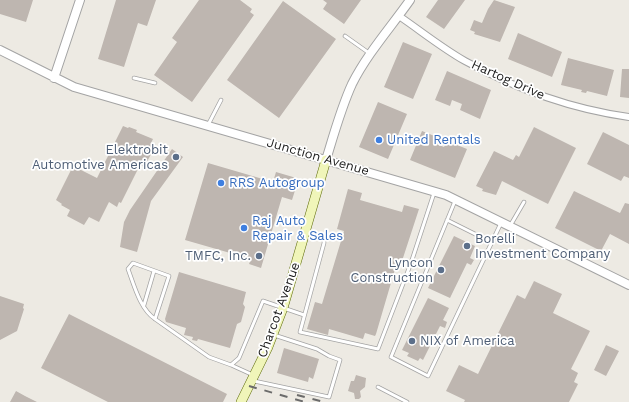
<!DOCTYPE html>
<style>
body{margin:0}
canvas{display:block;background:#edeae3}
</style>
<canvas width="629" height="402"></canvas>
<script>
const ctx = document.querySelector('canvas').getContext('2d');
ctx.lineJoin = 'round';
function paint(path, color) {
  ctx.fillStyle = color;
  ctx.fill(path, 'evenodd');
}
function stroke(path, color, width, dash) {
  ctx.strokeStyle = color;
  ctx.lineWidth = width;
  ctx.lineCap = dash ? 'butt' : 'round';
  ctx.setLineDash(dash || []);
  ctx.stroke(path);
}
function label(font, color, halo, rows, align = 'center') {
  ctx.font = font + ' "Work Sans",sans-serif';
  ctx.lineWidth = 3.5;
  ctx.setLineDash([]);
  ctx.textBaseline = 'middle';
  ctx.strokeStyle = halo;
  ctx.fillStyle = color;
  for (const [text, x, y, turn = 0] of rows) {
    ctx.save();
    ctx.translate(x, y);
    ctx.rotate((+turn || 0) * Math.PI / 180);
    ctx.textAlign = isNaN(turn) ? turn : align;
    if (halo) ctx.strokeText(text, 0, 0);
    ctx.fillText(text, 0, 0);
    ctx.restore();
  }
}
const building = new Path2D(`
 M0,0H33L26,22L0,14Z
 M116,0H156L147,26L138,23L124,67L98,59Z
 M199,0H240L252,9L250,12L254,15L192,102L154,75L177,42L172,38Z
 M323,0H361L344,24L323,9L327,3Z
 M438,0H465L444,29L426,17Z
 M494,0L515,7L500,42L474,34L475,32L470,30L474,20L482,23L488,9Z
 M283,1L336,39L279,118L227,80Z
 M518,33L562,52L552,77L508,59Z
 M403,42L432,54L413,99L384,87Z
 M568,58L614,70L607,96L587,91L586,93L581,92L582,90L561,85Z
 M622,69H629V98L620,97Z
 M447,71L491,90L480,119L460,110L462,104L452,100L450,106L435,100Z
 M378,102L407,114L388,159L359,147Z
 M123,126L128,128L129,127L137,130L136,132L153,139L151,143L155,147L144,167L140,165L121,203L119,202L117,207L109,202L99,222L89,217L84,225L67,216L70,210L61,205L62,204L56,200L73,166L97,178Z
 M534,127L576,148L548,204L502,181L496,195L482,191L483,189L476,186L494,151L513,160L516,155L519,157Z
 M422,131L437,137L434,143L444,147L447,141L467,149L455,178L410,160Z
 M603,132L629,145V178L624,176L621,181L587,164Z
 M172,149L183,157L151,201L137,252L120,247L124,222L130,210Z
 M208,163L273,182L276,172L293,177L297,180V184L292,200L282,197L261,268L249,264L251,259L185,240Z
 M348,189L362,193L360,200L402,212L404,205L419,209L402,261L398,259L376,334L375,336L365,333L363,339L329,329L328,335L307,329L315,302L322,304L344,231L337,229Z
 M574,191L620,213L625,203L629,204V244L610,234L601,251L555,228Z
 M454,236L475,246L470,258L474,260L471,265L467,263L450,298L428,288Z
 M179,272L246,292L243,304L245,307L241,322L237,324L230,348L198,339L197,341L192,340L193,337L184,335L186,328L166,322L165,319Z
 M534,281L562,294L553,313L590,331L571,369L578,373L574,382L578,384L569,402H464L465,400L446,391L459,365L478,374L517,295L525,299Z
 M0,296L24,304L23,308L24,309L17,331L0,340Z
 M428,298L449,308L443,320L447,322L445,328L440,326L423,360L420,358L418,361L407,356L409,353L402,350Z
 M69,314L227,394L223,402H108L41,368Z
 M606,345L619,351L606,376L594,370Z
 M284,348L319,359L313,379L309,377L308,382L277,373Z
 M356,375L366,378L365,387L360,391L361,397L359,399H355L354,393L348,391L351,381H354Z
 M16,391L25,396L37,402H10Z`);
const service = new Path2D(`
 M345,36L369,53
 M134,78L155,83
 M208,125L221,100
 M455,201L391,357L428,376L501,223
 M447,220L491,242
 M510,226L524,202
 M306,233L324,237V243L300,332L378,349L411,263L434,193
 M144,305L154,271
 M155,319L169,276L133,263L128,269C134,285 140,309 155,319L209,357L231,365L239,358L263,301L304,315
 M231,365L253,375
 M254,381L329,397L340,360L329,356L317,349L274,335
 M378,387L407,402`);
const minor = new Path2D(`
 M399,16C421,31 442,48 465,61C516,89 571,109 629,117`);
const tertiary = new Path2D(`
 M0,50L74,87L446,195L629,285
 M54,78L80,0
 M326,160C334,134 341,108 352,84C367,54 391,27 410,0`);
const secondary = new Path2D(`
 M241,402L268,347L283,308L326,160`);
const rail = new Path2D(`
 M249,386L305,402
 M297,395L324,402`);
const markers = [
 [379,140,4,"#3f7fe0"],
 [176,157,4,"#5c6f8a"],
 [221,183,4,"#3f7fe0"],
 [244,228,4,"#3f7fe0"],
 [467,246,4,"#5c6f8a"],
 [259,256,4,"#5c6f8a"],
 [441,270,4,"#5c6f8a"],
 [412,341,4,"#5c6f8a"]
];
const streetNames = [
 ["Hartog Drive",508,80,24],
 ["Junction Avenue",318,157,16],
 ["Charcot Avenue",279,310,-70]
];
const shopNames = [
 ["United Rentals",387,140],
 ["RRS Autogroup",229,183],
 ["Raj Auto",252,221],
 ["Repair & Sales",252,236]
];
const serviceNames = [
 ["Elektrobit",168,150],
 ["Automotive Americas",168,165],
 ["Borelli",475,239,"left"],
 ["Investment Company",475,254,"left"],
 ["TMFC, Inc.",251,256],
 ["Lyncon",433,263],
 ["Construction",433,278],
 ["NIX of America",420,341,"left"]
];
paint(building, '#beb6b0');
stroke(service, '#a4a4a4', 4.5);
stroke(minor, '#a4a4a4', 8);
stroke(tertiary, '#a4a4a4', 10);
stroke(secondary, '#5e6c0b', 10);
stroke(service, '#fff', 3);
stroke(minor, '#fff', 6);
stroke(tertiary, '#fff', 8);
stroke(secondary, '#f0f5b9', 9);
stroke(rail, '#6b6b6b', 2, [8, 8]);
for (const [x, y, r, color] of markers) {
  const dot = new Path2D();
  dot.arc(x, y, r, 0, 2 * Math.PI);
  ctx.fillStyle = color;
  ctx.fill(dot);
  stroke(dot, '#fff', 1.5);
}
label('13px', '#1d1d1d', '#fff', streetNames);
label('13px', '#366cbe', '#fff', shopNames, 'left');
label('13px', '#4e5e75', '#fff', serviceNames, 'right');
</script>
